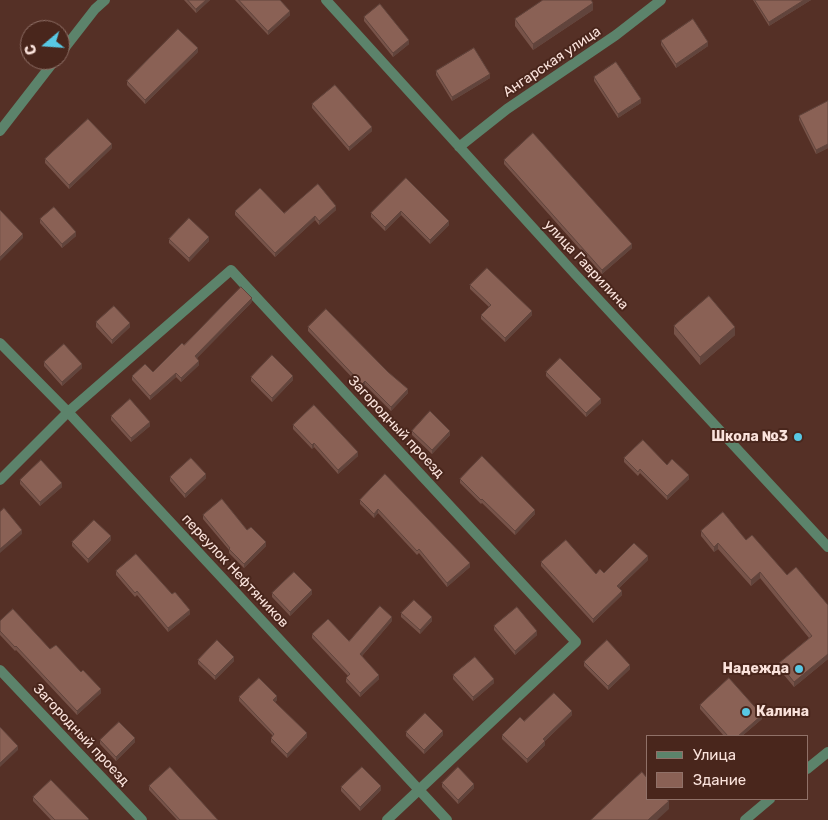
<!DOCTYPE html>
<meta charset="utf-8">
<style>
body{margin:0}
#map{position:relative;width:828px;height:820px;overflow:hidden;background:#553026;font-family:Rubik,sans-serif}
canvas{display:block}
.legend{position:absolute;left:646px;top:735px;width:162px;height:65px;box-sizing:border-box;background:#49261c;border:1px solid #907168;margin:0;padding:6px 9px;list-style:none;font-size:15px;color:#fae2db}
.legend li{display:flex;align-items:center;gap:10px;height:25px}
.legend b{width:25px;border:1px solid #907168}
.north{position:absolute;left:20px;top:20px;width:50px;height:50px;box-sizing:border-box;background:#49261c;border:1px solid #907168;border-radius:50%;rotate:252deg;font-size:14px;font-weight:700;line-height:20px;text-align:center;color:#fae2db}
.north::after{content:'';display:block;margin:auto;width:18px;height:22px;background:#58c8e4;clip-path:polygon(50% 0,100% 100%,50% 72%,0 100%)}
</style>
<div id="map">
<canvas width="828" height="820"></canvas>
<ul class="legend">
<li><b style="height:6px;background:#5c836b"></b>Улица</li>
<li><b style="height:14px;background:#8a6155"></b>Здание</li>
</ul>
<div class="north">С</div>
</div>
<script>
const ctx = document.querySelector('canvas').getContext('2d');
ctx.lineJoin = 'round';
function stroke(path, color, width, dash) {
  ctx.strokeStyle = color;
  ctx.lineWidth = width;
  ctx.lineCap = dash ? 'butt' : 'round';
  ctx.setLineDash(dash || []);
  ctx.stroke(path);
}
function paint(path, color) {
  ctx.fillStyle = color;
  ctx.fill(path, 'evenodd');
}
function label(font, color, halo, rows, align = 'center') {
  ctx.font = font + ' Rubik,sans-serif';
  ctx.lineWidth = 4;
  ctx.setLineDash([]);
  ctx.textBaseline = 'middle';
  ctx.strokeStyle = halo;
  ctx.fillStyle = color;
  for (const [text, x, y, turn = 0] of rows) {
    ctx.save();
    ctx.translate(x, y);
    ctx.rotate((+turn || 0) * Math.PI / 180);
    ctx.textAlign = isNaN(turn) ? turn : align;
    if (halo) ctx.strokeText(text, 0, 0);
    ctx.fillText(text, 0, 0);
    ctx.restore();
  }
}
const minor = new Path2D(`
 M326,0L574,273L828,547
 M60,54L95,9L105,0
 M0,131L55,60
 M459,147L507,109L616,35L661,0
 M0,343L68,412L447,820
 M0,480L68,412L231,270L576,642L387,820
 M0,670L142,820
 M807,769L828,752
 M745,820L770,799`);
const wall = new Path2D(`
 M184,0H210L196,13Z
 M235,0H280L290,15L268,35Z
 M753,0H811L769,26Z
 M593,10L533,50L515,26V19Z
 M364,17L409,44L393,57L364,21Z
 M661,41L708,46L676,68L661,45Z
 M198,52L145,104L127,85V81Z
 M436,71L490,78L452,101L436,75Z
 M594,77L641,103L618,118L594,81Z
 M828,101V148L816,154L799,120V116Z
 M312,104L372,131L349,151L312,108Z
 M112,148L69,189L45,163V159Z
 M504,160L632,248L602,274L504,164Z
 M406,178L449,225L430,244L401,215L385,231L371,217V213Z
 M336,210L319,225L315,220L275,257L235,215V211L284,213Z
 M40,219L76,236L62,248L40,223Z
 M169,239L209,241L189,262L169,243Z
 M470,285L532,315L505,342L481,319V315L489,307L470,289Z
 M252,302L197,358L199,365L181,382L176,377L150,400L132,380V376L153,372L184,345Z
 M96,322L130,327L112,344L96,327Z
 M674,326L735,335L700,365L674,334Z
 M308,327L408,393L391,411L365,385L362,388L308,331Z
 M44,362L82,368L62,386L44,366Z
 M546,372L601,403L586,417L546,376Z
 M251,377L293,380L272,402L251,381Z
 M111,416L150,426L131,442L111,420Z
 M293,425L358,456L338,474L314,447L312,449L293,429Z
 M412,431L450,435L432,454L412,435Z
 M624,458L667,465L689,479L667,500L640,473L638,476L624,462Z
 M385,474L470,567L447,587L419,553L417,555L378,513L374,518L360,504V500Z
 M170,477L206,478L185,498L170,481Z
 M460,479L535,514L515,535L482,503L481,504L460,483Z
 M20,480L62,487L40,506L20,484Z
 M203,515L247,530L266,546L244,568L229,553V550L203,519Z
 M701,531L746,540L787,575L828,605V659L794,687L779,669V663L809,638L760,578L751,586L718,549L714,552L701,536Z
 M111,540L88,563L72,546V542Z
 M648,560L619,588L622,595L593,623L541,566V562L596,574L604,573Z
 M116,571L190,614L168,632L137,595L135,597L116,575Z
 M272,593L312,594L290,616L272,597Z
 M401,613L432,621L420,634L401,617Z
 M0,621L50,649L101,693L77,715L16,650L15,651L0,635Z
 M392,621L362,656L379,679L360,697L346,682V678L348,676L312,638V634L349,641Z
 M494,626L537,635L515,655L494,630Z
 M198,660L234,661L215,680L198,664Z
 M584,662L630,669L608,690L584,666Z
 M453,675L494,683L473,701L453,679Z
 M239,697L277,700L275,702L307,737L287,758L271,742V738L273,736L239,701Z
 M700,705L762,719L742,736H724L700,709Z
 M572,715L545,741V745L527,763L502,739V735L524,721Z
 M406,732L443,735L424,754L406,736Z
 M100,740L135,742L116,761L100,744Z
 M442,783L474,788L458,804L442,787Z
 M149,786L218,820H177L149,790Z
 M341,787L381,790L360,811L341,791Z
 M33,797L89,820H51L33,801Z`);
const shadedWall = new Path2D(`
 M206,0H210L196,13V9Z
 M804,0H811L769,26V22Z
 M593,3V10L533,50V44Z
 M290,11V15L268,35V31Z
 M409,40V44L393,57V53Z
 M708,42V46L676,68V64Z
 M198,48V52L145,104V100Z
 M490,74V78L452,101V97Z
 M641,99V103L618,118V114Z
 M372,127V131L349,151V147Z
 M112,144V148L69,189V185Z
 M828,144V148L816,154V150Z
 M336,206V210L319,225V221Z
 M401,211V215L385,231V227Z
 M315,216V220L275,257V253Z
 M449,221V225L430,244V240Z
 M76,232V236L62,248V244Z
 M23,234V238L0,261V257Z
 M209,237V241L189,262V258Z
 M632,244V248L602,274V270Z
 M252,298V302L195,360V356Z
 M532,311V315L505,342V338Z
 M130,323V327L112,344V340Z
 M735,327V335L700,365V357Z
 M199,361V365L181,382V378Z
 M82,364V368L62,386V382Z
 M176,373V377L150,400V396Z
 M293,376V380L272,402V398Z
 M365,381V385L362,388V384Z
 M408,389V393L391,411V407Z
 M601,399V403L586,417V413Z
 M150,422V426L131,442V438Z
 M450,431V435L432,454V450Z
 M314,443V447L312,449V445Z
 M358,452V456L338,474V470Z
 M206,474V478L185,498V494Z
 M689,475V479L667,500V496Z
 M62,483V487L40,506V502Z
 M378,509V513L374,518V514Z
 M535,510V514L515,535V531Z
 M22,530V534L0,553V549Z
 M111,536V540L88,563V559Z
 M266,542V546L244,568V564Z
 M718,543V549L714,552V547Z
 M648,556V560L617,590V586Z
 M470,563V567L447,587V583Z
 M760,572V578L751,586V580Z
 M312,590V594L290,616V612Z
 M622,591V595L593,623V619Z
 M190,610V614L168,632V628Z
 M392,617V621L360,658V654Z
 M432,617V621L420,634V630Z
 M537,631V635L515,655V651Z
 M828,654V659L794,687V682Z
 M234,657V661L215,680V676Z
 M630,665V669L608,690V686Z
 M379,675V679L360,697V693Z
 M494,679V683L473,701V697Z
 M101,689V693L77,715V711Z
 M277,696V700L273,704V700Z
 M572,711V715L545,741V745L527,763V759L543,739Z
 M762,715V719L742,736H738Z
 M443,731V735L424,754V750Z
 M307,733V737L287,758V754Z
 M135,738V742L116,761V757Z
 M18,746V750L0,767V763Z
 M474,784V788L458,804V800Z
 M381,786V790L360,811V807Z
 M669,801V809L657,820H648Z`);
const building = new Path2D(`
 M188,0H206L196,9Z
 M239,0H280L290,11L268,31Z
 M543,0H591L593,3L533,44L515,19Z
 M755,0H804L769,22Z
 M380,4L409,40L393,53L364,17Z
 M693,19L708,42L676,64L661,41Z
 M178,29L198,48L145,100L127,81Z
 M474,48L490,74L452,97L436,71Z
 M616,62L641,99L618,114L594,77Z
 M335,85L372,127L349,147L312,104Z
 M828,101V144L816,150L799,116Z
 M88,119L112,144L69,185L45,159Z
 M533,133L632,244L602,270L504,160Z
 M406,178L449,221L430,240L401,211L385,227L371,213Z
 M318,184L336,206L319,221L315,216L275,253L235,211L260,188L284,213Z
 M54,207L76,232L62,244L40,219Z
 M0,210L23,234L0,257Z
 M189,218L209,237L189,258L169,239Z
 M487,268L532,311L505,338L481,315L491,305L470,285Z
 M241,287L252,298L195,356L199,361L181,378L176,373L150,396L132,376L145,364L153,372L182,343L184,345Z
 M709,296L735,327L700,357L674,326Z
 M114,306L130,323L112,340L96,322Z
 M326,309L388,372L408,389L391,407L365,381L362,384L308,327Z
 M64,344L82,364L62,382L44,362Z
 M272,355L293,376L272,398L251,377Z
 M560,358L601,399L586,413L546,372Z
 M130,399L150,422L131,438L111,416Z
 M314,405L358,452L338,470L314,443L312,445L293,425Z
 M430,411L450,431L432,450L412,431Z
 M643,440L667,465L672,459L689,475L667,496L640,469L638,472L624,458Z
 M482,456L535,510L515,531L482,499L481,500L460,479Z
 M191,458L206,474L185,494L170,477Z
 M41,460L62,483L40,502L20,480Z
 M385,474L470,563L447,583L419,549L417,551L378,509L374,514L360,500Z
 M222,499L247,530L251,527L266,542L244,564L229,549L230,548L203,515Z
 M4,508L22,530L0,549V512Z
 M723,512L746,540L752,535L787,575L796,567L828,605V654L794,682L779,663L812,636L760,572L751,580L718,543L714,547L701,531Z
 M94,520L111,536L88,559L72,542Z
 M566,540L596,574L600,569L604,573L634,543L648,556L617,586L622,591L593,619L541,562Z
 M136,554L172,594L175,592L190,610L168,628L137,591L135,593L116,571Z
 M294,572L312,590L290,612L272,593Z
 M414,600L432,617L420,630L401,613Z
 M380,606L392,617L360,654L379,675L360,693L346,678L350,674L312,634L328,619L349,641Z
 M517,607L537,631L515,651L494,626Z
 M13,609L50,649L56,645L81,672L83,670L101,689L77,711L16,646L15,647L0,631V621Z
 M217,640L234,657L215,676L198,660Z
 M607,640L630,665L608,686L584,662Z
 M475,657L494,679L473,697L453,675Z
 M259,678L277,696L273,700L307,733L287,754L271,738L274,734L239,697Z
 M729,678L762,715L738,736H728L700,705Z
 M554,693L572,711L543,739L545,741L527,759L502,735L520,717L524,721Z
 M425,713L443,731L424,750L406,732Z
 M119,722L135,738L116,757L100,740Z
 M0,727L18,746L0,763Z
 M170,767L218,820H180L149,786Z
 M362,767L381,786L360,807L341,787Z
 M458,767L474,784L458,800L442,783Z
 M642,772L647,778V799H666L669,801L648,820H591Z
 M51,780L89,819L88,820H55L33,797Z`);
const markers = [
 [798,437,5,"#58c8e4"],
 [799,669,5,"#58c8e4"],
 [746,712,5,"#58c8e4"]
];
const streetNames = [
 ["Ангарская улица",552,62,-34],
 ["улица Гаврилина",586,265,47],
 ["Загородный проезд",396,427,47],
 ["переулок Нефтяников",235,571,47],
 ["Загородный проезд",81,735,47]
];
const poiNames = [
 ["Школа №3",788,437],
 ["Надежда",789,669],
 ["Калина",756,712,"left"]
];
stroke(minor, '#5c836b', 10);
paint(wall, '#775349');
paint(shadedWall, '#61443c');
paint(building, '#8a6155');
stroke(building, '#61443c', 1);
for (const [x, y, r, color] of markers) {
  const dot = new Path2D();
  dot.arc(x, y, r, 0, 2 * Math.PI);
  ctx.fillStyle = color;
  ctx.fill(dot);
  stroke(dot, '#49261c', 2);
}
label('14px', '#fae2db', '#49261c', streetNames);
label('bold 14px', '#fae2db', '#49261c', poiNames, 'right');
</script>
